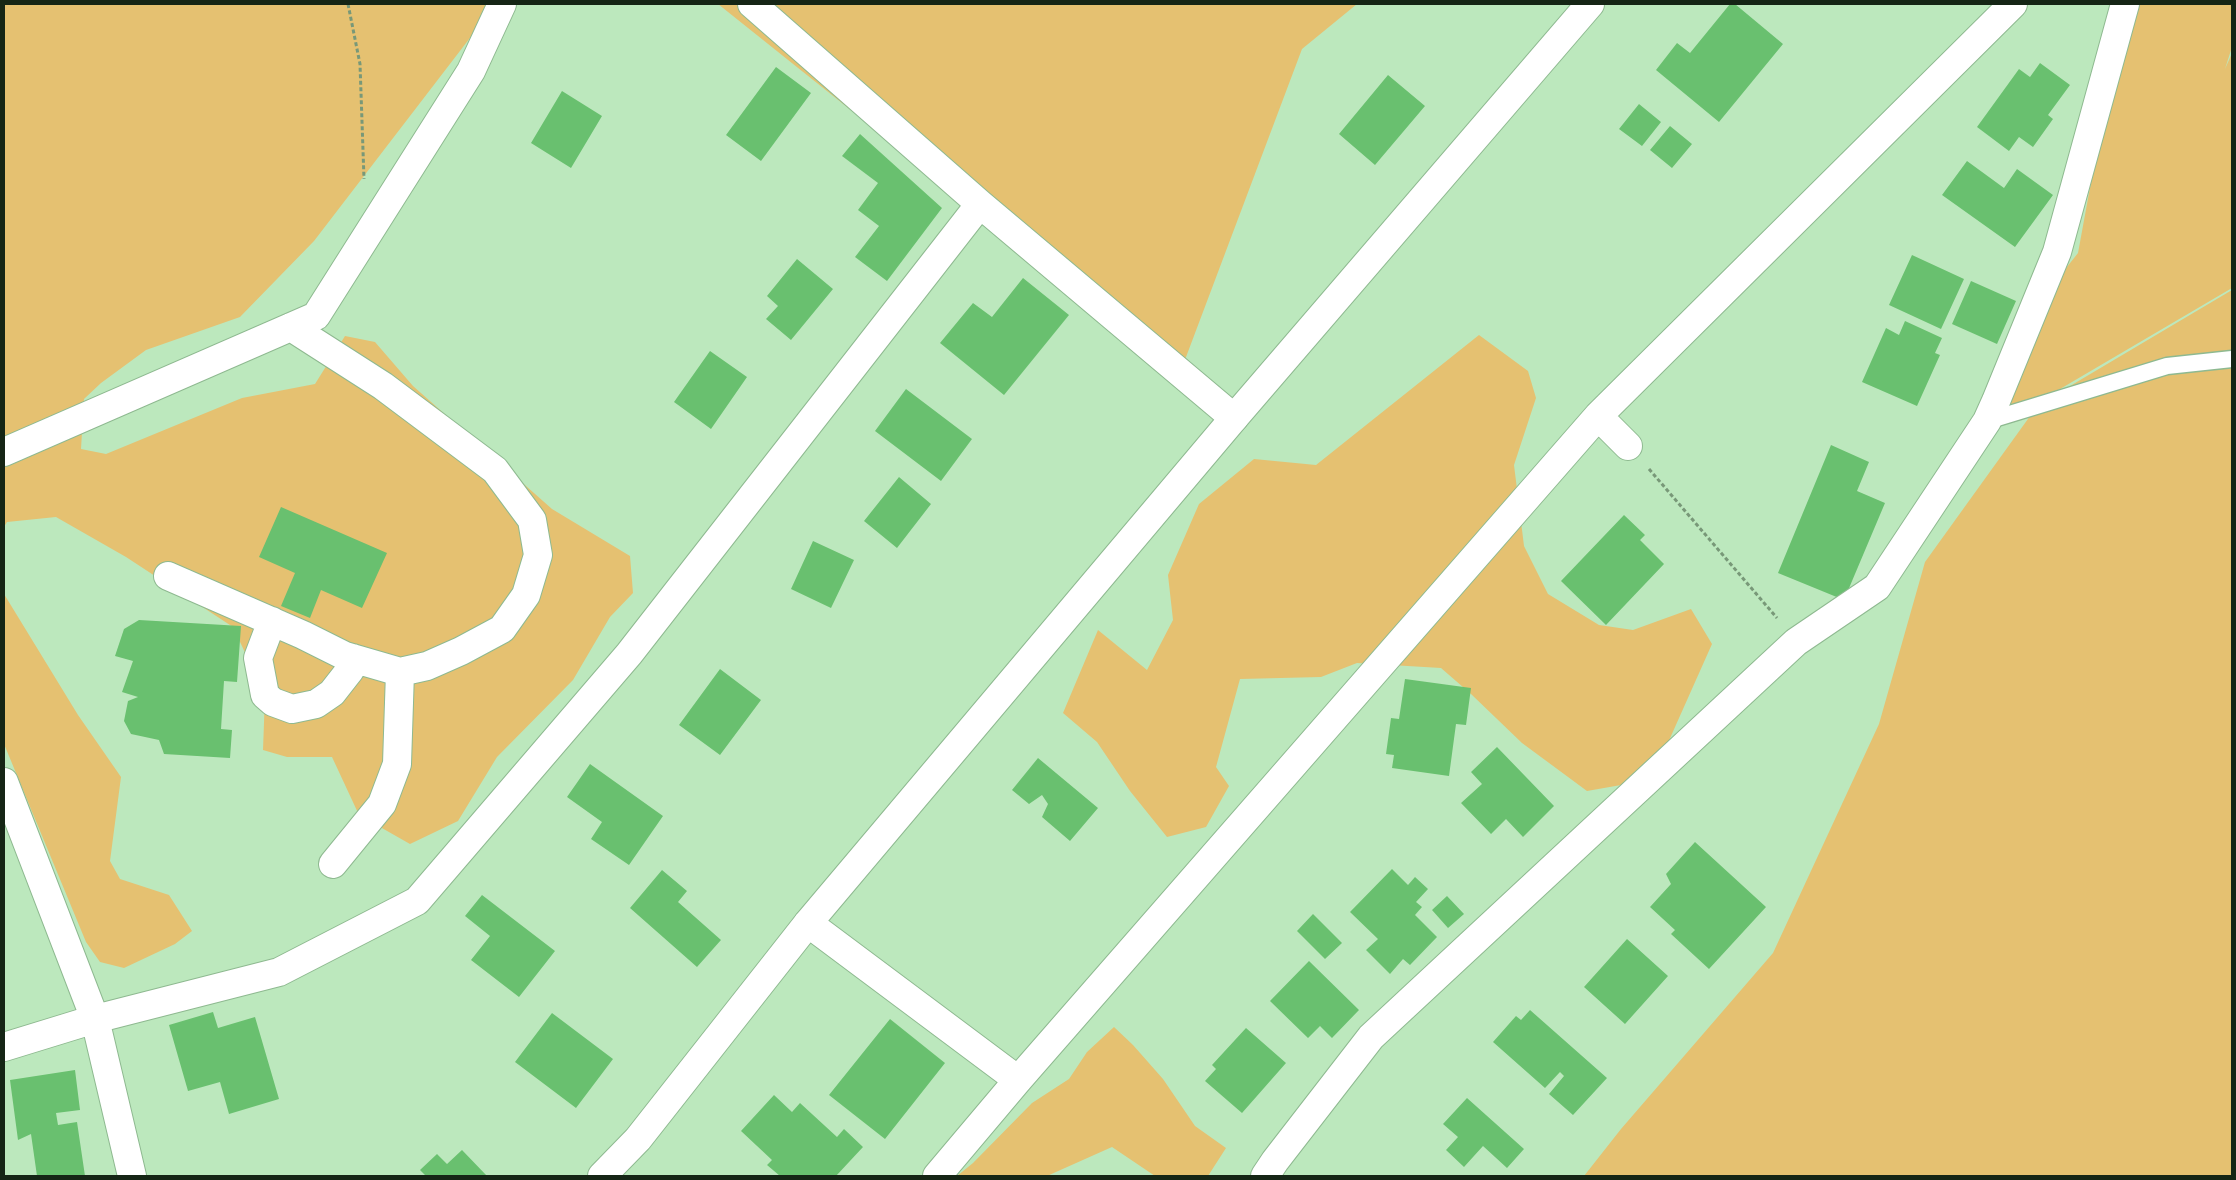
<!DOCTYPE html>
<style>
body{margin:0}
#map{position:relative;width:2236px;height:1180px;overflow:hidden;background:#bce8bd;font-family:"Asap Condensed",sans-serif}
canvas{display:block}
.frame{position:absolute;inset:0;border:5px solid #152515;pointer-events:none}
</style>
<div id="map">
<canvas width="2236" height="1180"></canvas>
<div class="frame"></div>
</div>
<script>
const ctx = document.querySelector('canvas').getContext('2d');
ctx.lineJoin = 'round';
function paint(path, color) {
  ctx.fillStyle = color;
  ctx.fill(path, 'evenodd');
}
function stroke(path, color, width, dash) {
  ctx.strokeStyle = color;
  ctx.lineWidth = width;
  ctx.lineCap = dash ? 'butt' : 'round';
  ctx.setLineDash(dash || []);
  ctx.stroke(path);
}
const green = new Path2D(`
 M4,4H496L314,241L240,317L146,350L101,383L84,399L81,449L106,454L242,398L315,384L345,336L375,342L413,386L552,509L630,556L633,593L610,617L573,680L497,757L458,821L410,844L359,815L332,757H287L263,750L265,695L233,627L126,557L56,517L7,522L4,527Z
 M718,4H1357L1302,49L1180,373Z
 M2130,4H2232V47L2225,69L2232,53V288L2026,409L1996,401L2063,272L2078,253L2121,19Z
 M2232,290V1176H1584L1621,1129L1773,953L1879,724L1925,562L2038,405Z
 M1479,335L1528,371L1536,398L1514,465L1524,546L1548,594L1599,625L1633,630L1691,609L1712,644L1667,745L1621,785L1587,791L1522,743L1471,694L1441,668L1357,663L1321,677L1240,679L1216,767L1229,786L1206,827L1167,837L1130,791L1097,742L1063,713L1098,630L1147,670L1173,620L1168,575L1199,504L1254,459L1316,465Z
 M4,594L78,715L121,777L110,861L120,879L169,895L192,931L175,944L124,968L100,962L86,942L4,744Z
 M1114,1027L1133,1045L1163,1079L1195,1126L1226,1148L1208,1176H1155L1112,1147L1047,1176H957L973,1163L1032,1103L1069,1079L1087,1052Z`);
const building = new Path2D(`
 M1730,4H1735L1783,44L1719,122L1656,70L1677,43L1690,53Z
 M2040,63L2070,85L2048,115L2053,119L2033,147L2019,137L2009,151L1977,127L2019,69L2030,77Z
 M776,67L811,93L761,161L726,135Z
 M1388,75L1425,106L1375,165L1339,134Z
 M562,91L602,116L571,168L531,143Z
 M1639,104L1661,122L1642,146L1619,129Z
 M1670,126L1692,144L1672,168L1650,150Z
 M860,134L942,208L887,281L855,257L879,226L858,210L878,183L842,156Z
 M1967,161L2004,188L2017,169L2053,195L2015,247L1942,195Z
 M1912,255L1964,279L1941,329L1889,305Z
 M797,259L833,289L791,340L766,319L778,306L767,296Z
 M1023,278L1069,315L1004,395L940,343L973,303L992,317Z
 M1971,281L2016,301L1997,344L1952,324Z
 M1905,321L1942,338L1935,353L1940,355L1917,406L1862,382L1886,328L1899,335Z
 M710,351L747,377L711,429L674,402Z
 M906,389L972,439L941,481L875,431Z
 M1831,445L1869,462L1857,491L1885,503L1844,600L1778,573Z
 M899,477L931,504L897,548L864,521Z
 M281,507L387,553L362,608L321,590L310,618L281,606L295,573L259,557Z
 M1624,515L1645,535L1640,540L1664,564L1606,625L1561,581Z
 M813,541L854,560L831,608L791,589Z
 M139,620L241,626L237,682L224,681L221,729L232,730L230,758L164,754L159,740L131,734L124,721L128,701L138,697L122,692L133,661L115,656L124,629Z
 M720,669L761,700L720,755L679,725Z
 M1405,679L1471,688L1466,725L1456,724L1449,776L1392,768L1394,755L1386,754L1391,718L1399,719Z
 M1497,747L1554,806L1523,837L1506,819L1491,834L1461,803L1482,784L1471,772Z
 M1038,758L1098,808L1070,841L1042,817L1048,804L1042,795L1029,804L1012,790Z
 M590,764L663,816L629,865L591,839L602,822L567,797Z
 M1695,842L1766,907L1709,969L1671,934L1675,930L1650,907L1671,884L1666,874Z
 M1392,869L1408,885L1415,877L1428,889L1416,902L1422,907L1415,915L1437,937L1410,965L1403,959L1390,974L1366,950L1378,939L1350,912Z
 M662,870L687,891L678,902L721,940L697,967L630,908Z
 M482,895L555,951L519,997L471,960L490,936L465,916Z
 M1447,896L1464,914L1448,928L1432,910Z
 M1313,914L1342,943L1325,959L1297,931Z
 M1627,939L1668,976L1625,1024L1584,987Z
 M1309,961L1359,1010L1332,1038L1320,1026L1308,1038L1270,1001Z
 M1530,1010L1607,1078L1573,1115L1549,1094L1564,1076L1560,1072L1545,1088L1493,1042L1516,1016L1521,1020Z
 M213,1012L218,1028L255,1017L279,1099L229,1114L220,1082L188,1091L169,1025Z
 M552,1013L613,1059L576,1108L515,1062Z
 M890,1019L945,1063L885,1139L829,1095Z
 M1246,1028L1286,1063L1242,1113L1205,1081L1216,1069L1212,1065Z
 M75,1070L80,1110L56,1113L58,1125L77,1122L85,1176H37L31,1134L18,1140L10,1080Z
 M774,1095L792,1112L800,1103L837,1137L844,1129L863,1147L836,1176H780L767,1165L772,1160L741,1131Z
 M1467,1098L1524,1149L1507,1168L1483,1146L1464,1167L1446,1150L1458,1137L1443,1124Z
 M462,1150L487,1176H426L420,1170L437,1154L447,1164Z`);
const path = new Path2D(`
 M348,4L360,64L364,179
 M1649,469L1777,618`);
const lane = new Path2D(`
 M1987,421L2167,366L2232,359`);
const street = new Path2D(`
 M752,4L980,204L1234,418
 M1598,416L1628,446
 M4,452L316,316L471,71L502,4
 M168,576L303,635L345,656L400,672L427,666L461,651L502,629L526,595L538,555L532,520L495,470L383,386L291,327
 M272,621L258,658L265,695L273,702L292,709L316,704L332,693L350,670L353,658
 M4,782L95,1019L132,1176
 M333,864L382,804L397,764L400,672
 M808,923L1018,1080
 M4,1047L95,1019L279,972L417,901L629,654L980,204
 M937,1176L1018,1080L1598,416L2013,4
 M1265,1176L1275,1161L1371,1037L1796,642L1877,587L1987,421L1996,401L2057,252L2125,4`);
const secondary = new Path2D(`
 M602,1176L638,1139L808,923L1234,418L1590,4`);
paint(green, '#e5c171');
paint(building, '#69c06f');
stroke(lane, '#8eb990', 19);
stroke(street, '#8eb990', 30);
stroke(secondary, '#8eb990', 30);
stroke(path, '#789878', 3, [4, 2.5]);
stroke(lane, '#fff', 16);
stroke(street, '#fff', 28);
stroke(secondary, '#fff', 28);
</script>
